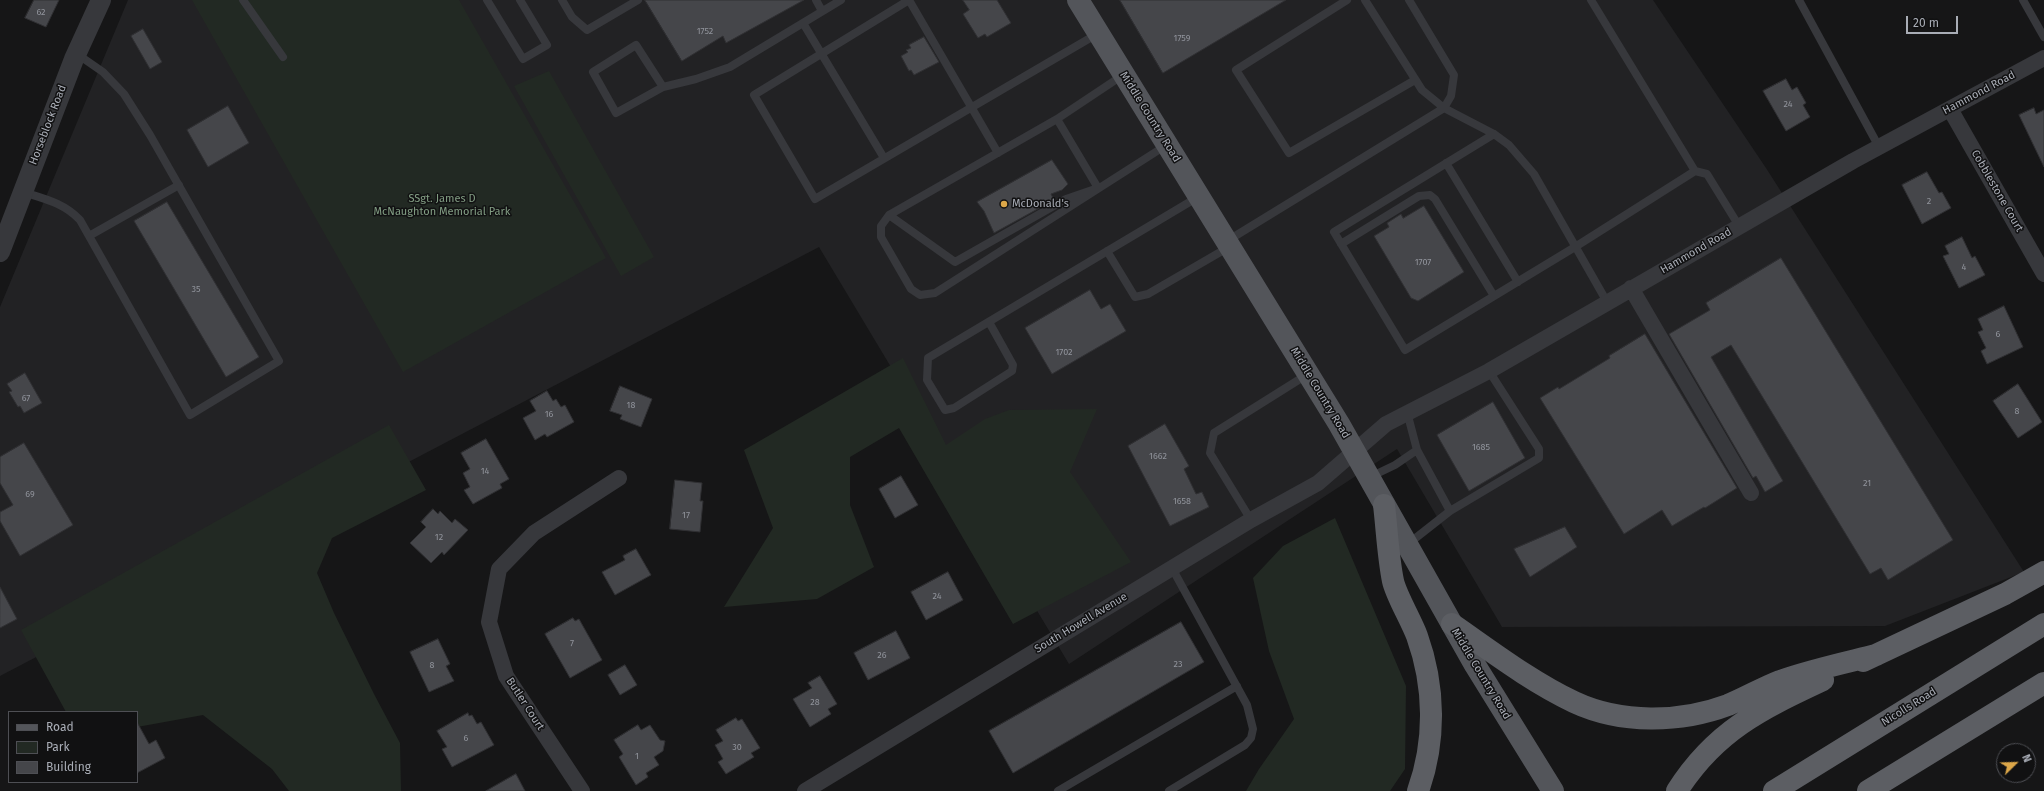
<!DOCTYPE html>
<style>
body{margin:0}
#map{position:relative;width:2044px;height:791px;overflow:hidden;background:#161617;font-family:"Fira Sans",sans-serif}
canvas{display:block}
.legend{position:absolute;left:8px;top:711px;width:130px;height:72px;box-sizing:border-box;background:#111112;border:1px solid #4e4f54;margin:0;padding:5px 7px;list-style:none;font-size:12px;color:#a9adb6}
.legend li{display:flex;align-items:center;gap:8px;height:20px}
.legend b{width:20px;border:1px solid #4e4f54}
.north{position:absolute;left:1996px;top:743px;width:40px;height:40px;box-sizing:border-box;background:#111112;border:1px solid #4e4f54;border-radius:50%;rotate:67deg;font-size:11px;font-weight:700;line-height:16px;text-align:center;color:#a9adb6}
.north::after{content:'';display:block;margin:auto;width:14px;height:18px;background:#dca749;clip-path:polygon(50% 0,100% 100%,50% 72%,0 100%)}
.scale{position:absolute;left:1906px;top:16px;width:52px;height:18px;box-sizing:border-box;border:2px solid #a9adb6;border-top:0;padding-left:5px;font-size:12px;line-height:14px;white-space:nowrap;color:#a9adb6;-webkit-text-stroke:3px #111112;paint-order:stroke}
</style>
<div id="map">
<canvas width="2044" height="791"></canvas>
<ul class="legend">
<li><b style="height:5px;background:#53555a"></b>Road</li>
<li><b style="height:11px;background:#222923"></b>Park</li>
<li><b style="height:11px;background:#45464a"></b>Building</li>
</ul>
<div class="north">N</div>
<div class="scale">20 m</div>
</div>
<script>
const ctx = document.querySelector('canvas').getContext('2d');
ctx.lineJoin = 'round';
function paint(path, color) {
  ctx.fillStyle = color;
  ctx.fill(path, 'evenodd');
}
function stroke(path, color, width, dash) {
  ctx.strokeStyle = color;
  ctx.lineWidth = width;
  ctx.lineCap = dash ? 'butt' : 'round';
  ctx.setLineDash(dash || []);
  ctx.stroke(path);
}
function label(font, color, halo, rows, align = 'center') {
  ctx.font = font + ' "Fira Sans",sans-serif';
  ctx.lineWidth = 3;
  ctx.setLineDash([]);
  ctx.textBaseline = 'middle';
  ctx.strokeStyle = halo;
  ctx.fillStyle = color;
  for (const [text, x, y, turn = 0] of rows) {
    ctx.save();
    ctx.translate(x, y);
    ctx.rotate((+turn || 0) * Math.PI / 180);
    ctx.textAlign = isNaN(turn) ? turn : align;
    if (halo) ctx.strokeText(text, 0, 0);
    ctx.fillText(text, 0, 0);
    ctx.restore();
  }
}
const built = new Path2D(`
 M128,0H1653L1766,168L2024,572L1885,626L1502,627L1397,449L1069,664L819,247L0,676V307Z`);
const green = new Path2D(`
 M192,0H459L606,258L403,372Z
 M549,71L654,257L621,276L514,86Z
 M903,358L946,445L985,419L1009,410L1097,409L1070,472L1131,562L1013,624L899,428L850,457V505L874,567L817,599L724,607L773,528L744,450Z
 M389,425L426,490L332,538L317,573L334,613L374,694L400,743L401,791H289L272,769L203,715L137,727V712H66L21,630Z
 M1335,518L1406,686L1405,769L1390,791H1246L1259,769L1294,719L1269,651L1253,578L1283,546Z`);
const building = new Path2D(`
 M34,0H59L46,27L25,18Z
 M645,0H804L726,43L723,36L682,61Z
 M963,0H997L1011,23L987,37L985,34L978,38L963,14L969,10Z
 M1120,0H1286L1163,73Z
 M143,29L162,62L150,69L131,36Z
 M924,37L939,62L914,75L911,70L909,71L901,56L908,52L906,50L911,48L909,45Z
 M1786,79L1792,90L1797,87L1806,103L1803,105L1810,117L1786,131L1763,91Z
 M228,106L249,143L208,167L187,130Z
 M2034,108L2036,114L2044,110V167L2019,115Z
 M1052,160L1068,184L1062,190L1051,194L1054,200L994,233L984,211L977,202Z
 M1927,172L1939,193L1942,192L1951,208L1922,224L1902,185Z
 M167,202L259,357L226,377L134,221Z
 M1424,206L1464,272L1418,301L1411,298L1374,236L1389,227L1387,223L1401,214L1403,218Z
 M1962,237L1972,258L1975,256L1985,275L1959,288L1943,256L1949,254L1945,246Z
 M1781,258L1953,540L1888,580L1881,568L1870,574L1731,345L1711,357L1783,481L1765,492L1756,476L1753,478L1669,334L1710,310L1706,303Z
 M1090,290L1101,309L1110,304L1126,331L1052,374L1025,328Z
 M2004,306L2023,347L1987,364L1981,351L1986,348L1978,332L1983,330L1978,319Z
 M1645,334L1737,488L1705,508L1704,507L1672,526L1662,510L1624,534L1540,398L1558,387L1559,389L1610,358L1609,356Z
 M25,373L42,403L24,413L20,406L18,407L9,392L12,391L7,384Z
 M2018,384L2042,422L2018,438L1993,401Z
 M620,386L652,399L641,427L620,419L622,415L610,411Z
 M547,391L553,401L556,399L561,407L565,405L574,422L547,437L545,434L535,440L523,418L536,411L530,401Z
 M1493,402L1525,458L1469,491L1437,435Z
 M1165,424L1189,466L1184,469L1196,494L1202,492L1209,507L1170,526L1128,446Z
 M486,439L509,479L500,484L502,488L473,504L464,490L470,487L463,473L470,469L461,453Z
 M24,443L73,525L20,556L0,521V512L13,505L0,483V457Z
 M901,476L918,505L895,518L879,489Z
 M675,480L702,483L700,501H703L700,532L670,529Z
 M433,509L438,514L440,511L452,523L455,519L468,530L444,555L442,552L431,563L410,543L426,527L421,522Z
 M1565,527L1577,547L1530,577L1514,549Z
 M636,549L651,575L615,595L602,572L625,560L623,556Z
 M948,572L963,600L926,620L911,592Z
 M0,587L17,619L0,628Z
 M573,618L575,621L579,619L602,660L570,678L545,634Z
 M1181,622L1204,662L1013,773L989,731Z
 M896,631L910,658L868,680L854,653Z
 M438,639L450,664L446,666L454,681L429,692L410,652Z
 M625,665L637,685L620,695L608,675Z
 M820,676L837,704L828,709L831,714L810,727L793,699L812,688L808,683Z
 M468,713L469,716L472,715L477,724L481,722L494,745L452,767L442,749L447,747L437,731Z
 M736,718L738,721L742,719L760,748L751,753L754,757L726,774L718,762L723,759L715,745L723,741L716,730Z
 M137,722L149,744L156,740L165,758L137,773Z
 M638,725L641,730L650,725L660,740L665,741L663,751L654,757L659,765L646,773L648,777L636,785L619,757L623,754L614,740Z
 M516,774L525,791H486Z`);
const service = new Path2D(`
 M243,0L283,57
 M487,0L523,59L547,45L520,0
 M562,0L572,17L587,30L638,0
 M816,0L822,11
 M909,0L754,95L815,199L1097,34
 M909,0L998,153
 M1347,0L1236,70L1289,153L1415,80
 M1365,0L1422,90L1444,108L1494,134L1509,145L1534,174L1607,302
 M1799,0L1879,147
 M2023,0L2044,37
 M803,23L884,158
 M1123,75L1057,119L889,215L881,226V237L911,289L920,295L935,293L1165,146
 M663,87L636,45L593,72L616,113L663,87L696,79L730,67L841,0
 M1494,134L1334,232L1405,350L1575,247L1695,171L1591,0
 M1446,163L1518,282
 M1695,171L1707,174L1739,226
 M23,192C45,199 64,203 80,220L190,415L279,361L150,135L124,94L103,72L77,54
 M889,215L955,262L1066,199L1098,188L1057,119
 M89,236L179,185
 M1227,241L1444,108L1451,96L1454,75L1409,0
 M1341,244L1419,196L1430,195L1435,199L1494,296
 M1107,251L1135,297L1148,294L1229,247
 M989,322L1013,365L1012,371L954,408L945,410L927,380L928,358L1198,197
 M1407,412L1417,450L1450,511
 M1370,477L1395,465L1417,450
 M1251,520L1210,453L1214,433L1308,374
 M1408,544L1450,511L1539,458V449L1489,371
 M1058,791L1237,686
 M1169,791L1245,745L1251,738L1253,729L1247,705L1172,568`);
const minor = new Path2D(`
 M1950,109L2044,274
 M1631,288L1751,493
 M582,791L506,676L489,622L499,569L534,533L619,478
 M805,791L1251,520L1318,483L1386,424L1489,371L1853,161L2044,58`);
const tertiary = new Path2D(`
 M0,252L74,59L101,0`);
const primary = new Path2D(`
 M1078,0L1339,424L1475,665L1553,791`);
const trunk = new Path2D(`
 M1384,505C1387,530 1388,556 1393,581C1396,595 1411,620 1417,636C1435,686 1436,741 1418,791
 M1452,624C1491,651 1530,681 1574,702C1621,724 1680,723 1728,705C1745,698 1762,688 1780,681C1811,670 1844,663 1876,655
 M1863,661L2005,594L2044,572
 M1677,791C1715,731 1761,709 1823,680
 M1774,791L2044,624
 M1868,791L2044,683`);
const markers = [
 [1004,204,4,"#dca749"]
];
const numberNames = [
 ["62",41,12],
 ["1752",705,31],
 ["1759",1182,38],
 ["24",1788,104],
 ["2",1929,201],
 ["1707",1423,262],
 ["4",1964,267],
 ["35",196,289],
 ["6",1998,334],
 ["1702",1064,352],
 ["67",26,398],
 ["18",631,405],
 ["8",2017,411],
 ["16",549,414],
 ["1685",1481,447],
 ["1662",1158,456],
 ["14",485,471],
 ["21",1867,483],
 ["69",30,494],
 ["1658",1182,501],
 ["17",686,515],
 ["12",439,537],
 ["24",937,596],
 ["7",572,643],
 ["26",882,655],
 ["23",1178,664],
 ["8",432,665],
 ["28",815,702],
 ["6",466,738],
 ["30",737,747],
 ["1",637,756]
];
const streetNames = [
 ["Hammond Road",1979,93,-28],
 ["Middle Country Road",1150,117,58],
 ["Horseblock Road",48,125,-69],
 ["Cobblestone Court",1997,191,60],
 ["Hammond Road",1696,251,-30],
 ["Middle Country Road",1320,393,59],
 ["South Howell Avenue",1081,623,-31],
 ["Middle Country Road",1481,674,59],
 ["Butler Court",525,704,57],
 ["Nicolls Road",1909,707,-32]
];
const parkNames = [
 ["SSgt. James D",442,199],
 ["McNaughton Memorial Park",442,212]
];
const poiNames = [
 ["McDonald's",1012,204]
];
paint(built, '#222224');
paint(green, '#222923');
paint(building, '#45464a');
stroke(building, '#303033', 1);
stroke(service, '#37383c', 8);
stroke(minor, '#37383c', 16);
stroke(tertiary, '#37383c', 20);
stroke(primary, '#53555a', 22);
stroke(trunk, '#5c5e63', 22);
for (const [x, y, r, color] of markers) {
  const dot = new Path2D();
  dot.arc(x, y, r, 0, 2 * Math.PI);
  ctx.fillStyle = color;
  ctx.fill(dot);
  stroke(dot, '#111112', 1.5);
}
label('9px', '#90939b', null, numberNames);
label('11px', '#a9adb6', '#111112', streetNames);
label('11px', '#839e84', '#111112', parkNames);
label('11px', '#a9adb6', '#111112', poiNames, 'left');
</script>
